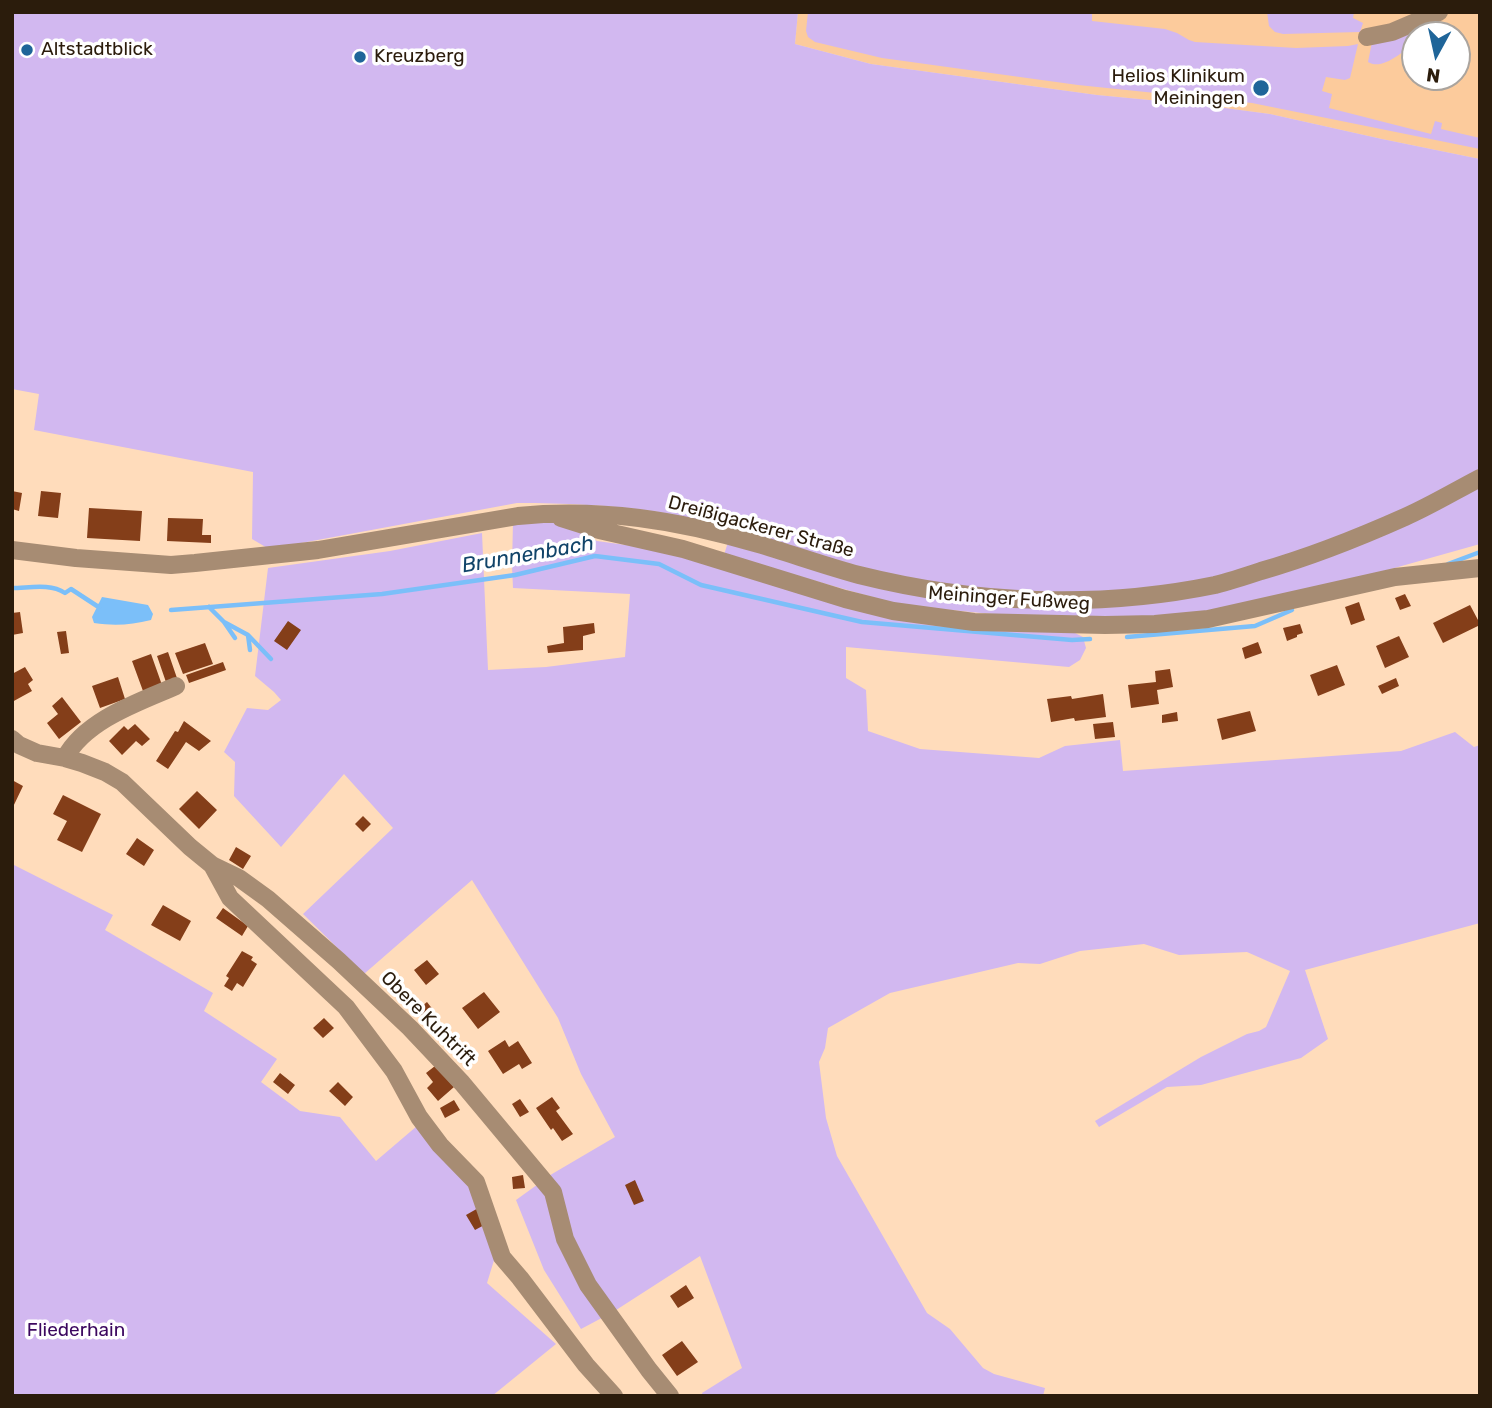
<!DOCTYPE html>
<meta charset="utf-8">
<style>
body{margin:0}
#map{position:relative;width:1492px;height:1408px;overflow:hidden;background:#ffdcbb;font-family:Rubik,sans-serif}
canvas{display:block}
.frame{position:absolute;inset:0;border:14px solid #2b1c0c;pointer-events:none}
.north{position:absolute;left:1401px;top:21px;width:70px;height:70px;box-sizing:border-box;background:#fff;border:2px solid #aaa49e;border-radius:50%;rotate:188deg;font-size:19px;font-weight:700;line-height:28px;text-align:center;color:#2b1c0c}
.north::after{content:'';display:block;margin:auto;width:24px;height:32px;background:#1f6599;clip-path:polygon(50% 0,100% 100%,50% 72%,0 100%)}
</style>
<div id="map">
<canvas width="1492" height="1408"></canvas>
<div class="frame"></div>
<div class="north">N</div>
</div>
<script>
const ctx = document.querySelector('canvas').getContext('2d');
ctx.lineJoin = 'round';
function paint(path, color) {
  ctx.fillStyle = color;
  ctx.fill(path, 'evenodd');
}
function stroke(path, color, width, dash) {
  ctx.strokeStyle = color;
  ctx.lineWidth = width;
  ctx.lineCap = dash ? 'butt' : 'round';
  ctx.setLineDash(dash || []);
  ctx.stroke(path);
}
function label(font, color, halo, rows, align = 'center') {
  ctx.font = font + ' Rubik,sans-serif';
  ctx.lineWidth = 7;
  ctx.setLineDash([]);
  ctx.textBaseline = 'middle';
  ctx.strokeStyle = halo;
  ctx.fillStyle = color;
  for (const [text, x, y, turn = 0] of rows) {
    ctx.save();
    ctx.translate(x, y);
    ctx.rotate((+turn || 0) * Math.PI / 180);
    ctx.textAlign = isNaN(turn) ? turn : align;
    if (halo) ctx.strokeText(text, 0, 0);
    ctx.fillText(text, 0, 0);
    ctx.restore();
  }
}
const built = new Path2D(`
 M798,12H1480V159L1382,139L1270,114L1202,105L1097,95L871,64L795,44ZM1415,35H1457V77H1415Z`);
const green = new Path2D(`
 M12,12H798L795,44L871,64L1097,95L1202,105L1270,114L1382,139L1480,159V544L1277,601L1206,615L1053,620L900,605L724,555L732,529C707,523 683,516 658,512C611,505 564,503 517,503L269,549L252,539L253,472L34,430L39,394L12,389Z
 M808,12H1092V21L1165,29L1177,33L1189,40L1195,42L1296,48L1348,46L1358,44L1350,78L1345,80L1326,77L1322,91L1332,94L1329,108L1431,134L1435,121L1442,123L1441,129L1480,138V149L1252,103L1078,85L882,58L815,42L808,37L806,31Z
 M1267,12H1354L1353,18L1363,23L1360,32L1283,34L1275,32L1269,26Z
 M1437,19L1440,26L1427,35H1415V43C1402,52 1382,71 1368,62L1372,42Z
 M561,521L597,541L669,551L892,615L1069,630L1083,637L1086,648L1080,660L1069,667L846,647V678L866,690L868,731L920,749L1039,758L1065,746L1120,740L1123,771L1401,751L1455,732L1474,747L1480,745V923L1305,970L1328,1039L1301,1058L1201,1085L1167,1087L1099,1127L1095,1121L1201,1057L1247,1034L1259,1031L1266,1027L1290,971L1247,952L1179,955L1144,944L1080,951L1040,964L1018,963L890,993L828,1028L825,1048L819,1062L826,1118L837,1156L927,1313L950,1329L983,1368L994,1374L1045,1388L1043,1396H703L702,1393L742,1368L700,1256L613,1312L581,1329L544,1270L516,1200L552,1174L615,1137L581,1074L558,1018L472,880L364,974L303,914L393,828L344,774L281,847L234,796L235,762L224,752L247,708L268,710L281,700L274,692L255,676L268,568L390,551L482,533L488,670L546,667L625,657L630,594L513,588L512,566L513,522Z
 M12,864L113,915L105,930L213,993L204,1011L277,1059L261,1082L300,1111L340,1117L376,1161L417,1126L461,1171L477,1197L495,1257L487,1283L556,1344L492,1396H12Z`);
const water = new Path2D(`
 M102,597L148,605L153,614L151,620C131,625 114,626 94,623L92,617Z`);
const stream = new Path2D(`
 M1448,564L1480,552
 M12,588C29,588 50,583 65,593L71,589L97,606H100
 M209,607L224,622L235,638
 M171,610L382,594L515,575L595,556L659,564L701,585L862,622L1072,640L1090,639
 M224,622L248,635L250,650
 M248,635L271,659
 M1127,637L1255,626L1292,610`);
const building = new Path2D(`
 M12,491L22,493L19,511L12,509Z
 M41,491L61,493L58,518L38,516Z
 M89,508L142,511L140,541L87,538Z
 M168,518L203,519L202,535H211V543L167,541Z
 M1405,594L1411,606L1400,610L1395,598Z
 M1359,602L1365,620L1351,625L1345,607Z
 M1470,605L1478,620L1480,619V625L1443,643L1433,623Z
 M20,612L23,633L12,635V613Z
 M288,621L301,630L287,650L274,641Z
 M594,623L595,633L583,636V650L548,653L547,646L564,643L563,627Z
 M1300,624L1303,633L1297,635V637L1287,641L1283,628Z
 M66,631L69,653L61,654L57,632Z
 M1399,636L1409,657L1385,668L1376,646Z
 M1258,642L1262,653L1245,659L1242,648Z
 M205,643L213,664L183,674L175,653Z
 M168,652L178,681L167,685L157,656Z
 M151,654L162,685L143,691L132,661Z
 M223,662L226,670L189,683L186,675Z
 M1337,665L1345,685L1318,696L1310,675Z
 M25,667L33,680L28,684L32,691L12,702V674Z
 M1170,669L1173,687L1157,690L1159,704L1131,708L1128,685L1156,682L1155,671Z
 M118,677L125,699L100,708L92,686Z
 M1396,678L1399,686L1382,694L1378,686Z
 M1103,694L1106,717L1075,721L1074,718L1051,722L1047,699L1071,696L1072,699Z
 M62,697L81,722L59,739L47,723L58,714L52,706Z
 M1250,711L1256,731L1222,740L1217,719Z
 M1177,712L1178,721L1162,723V715Z
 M184,721L211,741L199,751L186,742L168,769L156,761L175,731L178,732Z
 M1113,722L1115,737L1095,739L1093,724Z
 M135,724L150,739L142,746L136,741L122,755L109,741L124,726L128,730Z
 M12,780L23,786L12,809Z
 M197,791L217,810L199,829L179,809Z
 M63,795L101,814L82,852L57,840L67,821L53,814Z
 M363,816L371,824L363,832L355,824Z
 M137,838L154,850L144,866L126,854Z
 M236,847L251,856L243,869L229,860Z
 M163,905L191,921L180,941L151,925Z
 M223,908L248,926L242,936L216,918Z
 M242,951L253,957L251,960L257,964L243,987L237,983L232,991L224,986L229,978L226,976Z
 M427,960L439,974L426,985L414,970Z
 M484,992L500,1012L478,1029L462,1008Z
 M427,1002L434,1011L425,1019L417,1010Z
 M324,1018L334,1028L323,1038L313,1028Z
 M505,1040L509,1047L518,1041L532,1063L522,1069L519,1064L503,1074L488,1051Z
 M435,1066L454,1087L438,1101L427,1088L433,1082L426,1073Z
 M280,1073L295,1085L288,1094L273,1082Z
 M338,1082L353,1097L345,1106L329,1091Z
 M552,1097L560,1108L556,1111L573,1134L562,1141L553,1128L551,1130L536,1108Z
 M520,1099L529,1112L520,1117L512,1104Z
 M454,1100L460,1110L445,1118L440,1108Z
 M523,1175L525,1188L513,1189L512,1177Z
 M635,1180L644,1201L634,1205L625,1185Z
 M480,1207L488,1223L475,1230L466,1215Z
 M686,1285L694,1298L678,1308L670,1296Z
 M682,1341L698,1362L677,1376L662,1355Z`);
const minor = new Path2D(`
 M1367,37L1392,32L1439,12
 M561,518L599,530L683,549L845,599L893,611L974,622L1105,625L1155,624L1208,619L1395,577L1480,568
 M12,550L76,558L171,565L195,563L318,550L518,516C601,508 678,520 758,544C792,554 825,566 859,575C975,604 1098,609 1215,585C1231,581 1246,576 1261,571C1310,557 1358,538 1405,517C1430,506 1455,491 1480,478
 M12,739L19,745L37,753L65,758L82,763L105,772L122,782L190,847L212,865L239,878L268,899L339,961L410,1028L462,1083L553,1192L565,1239L588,1285L649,1370L670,1396
 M65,758C85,720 139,702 176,686
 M212,865L230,898L346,1007L394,1071L419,1117L440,1145L476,1182L502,1257L520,1278L586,1365L614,1396`);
const markers = [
 [27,50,7,"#1f6599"],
 [360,57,7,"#1f6599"],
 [1261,88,9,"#1f6599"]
];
const poiNames = [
 ["Altstadtblick",41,50],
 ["Kreuzberg",374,57],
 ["Helios Klinikum",1245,77,"right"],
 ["Meiningen",1245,99,"right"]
];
const streetNames = [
 ["Dreißigackerer Straße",761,527,15],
 ["Meininger Fußweg",1009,599,4],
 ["Obere Kuhtrift",428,1019,45]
];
const parkNames = [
 ["Fliederhain",76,1331]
];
const waterNames = [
 ["Brunnenbach",528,555,-10]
];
paint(built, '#fccb9c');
paint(green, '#d2b8f0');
paint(water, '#7bbff9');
stroke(stream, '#7bbff9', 4.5);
paint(building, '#843e19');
stroke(minor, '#a78c73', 18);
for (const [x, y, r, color] of markers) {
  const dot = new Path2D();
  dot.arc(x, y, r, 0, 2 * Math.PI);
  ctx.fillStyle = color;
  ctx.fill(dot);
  stroke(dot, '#fff', 2.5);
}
label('19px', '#2b1c0c', '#fff', poiNames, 'left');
label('19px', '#2b1c0c', '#fff', streetNames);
label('19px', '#3c085f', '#fff', parkNames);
label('italic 21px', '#114469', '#fff', waterNames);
</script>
